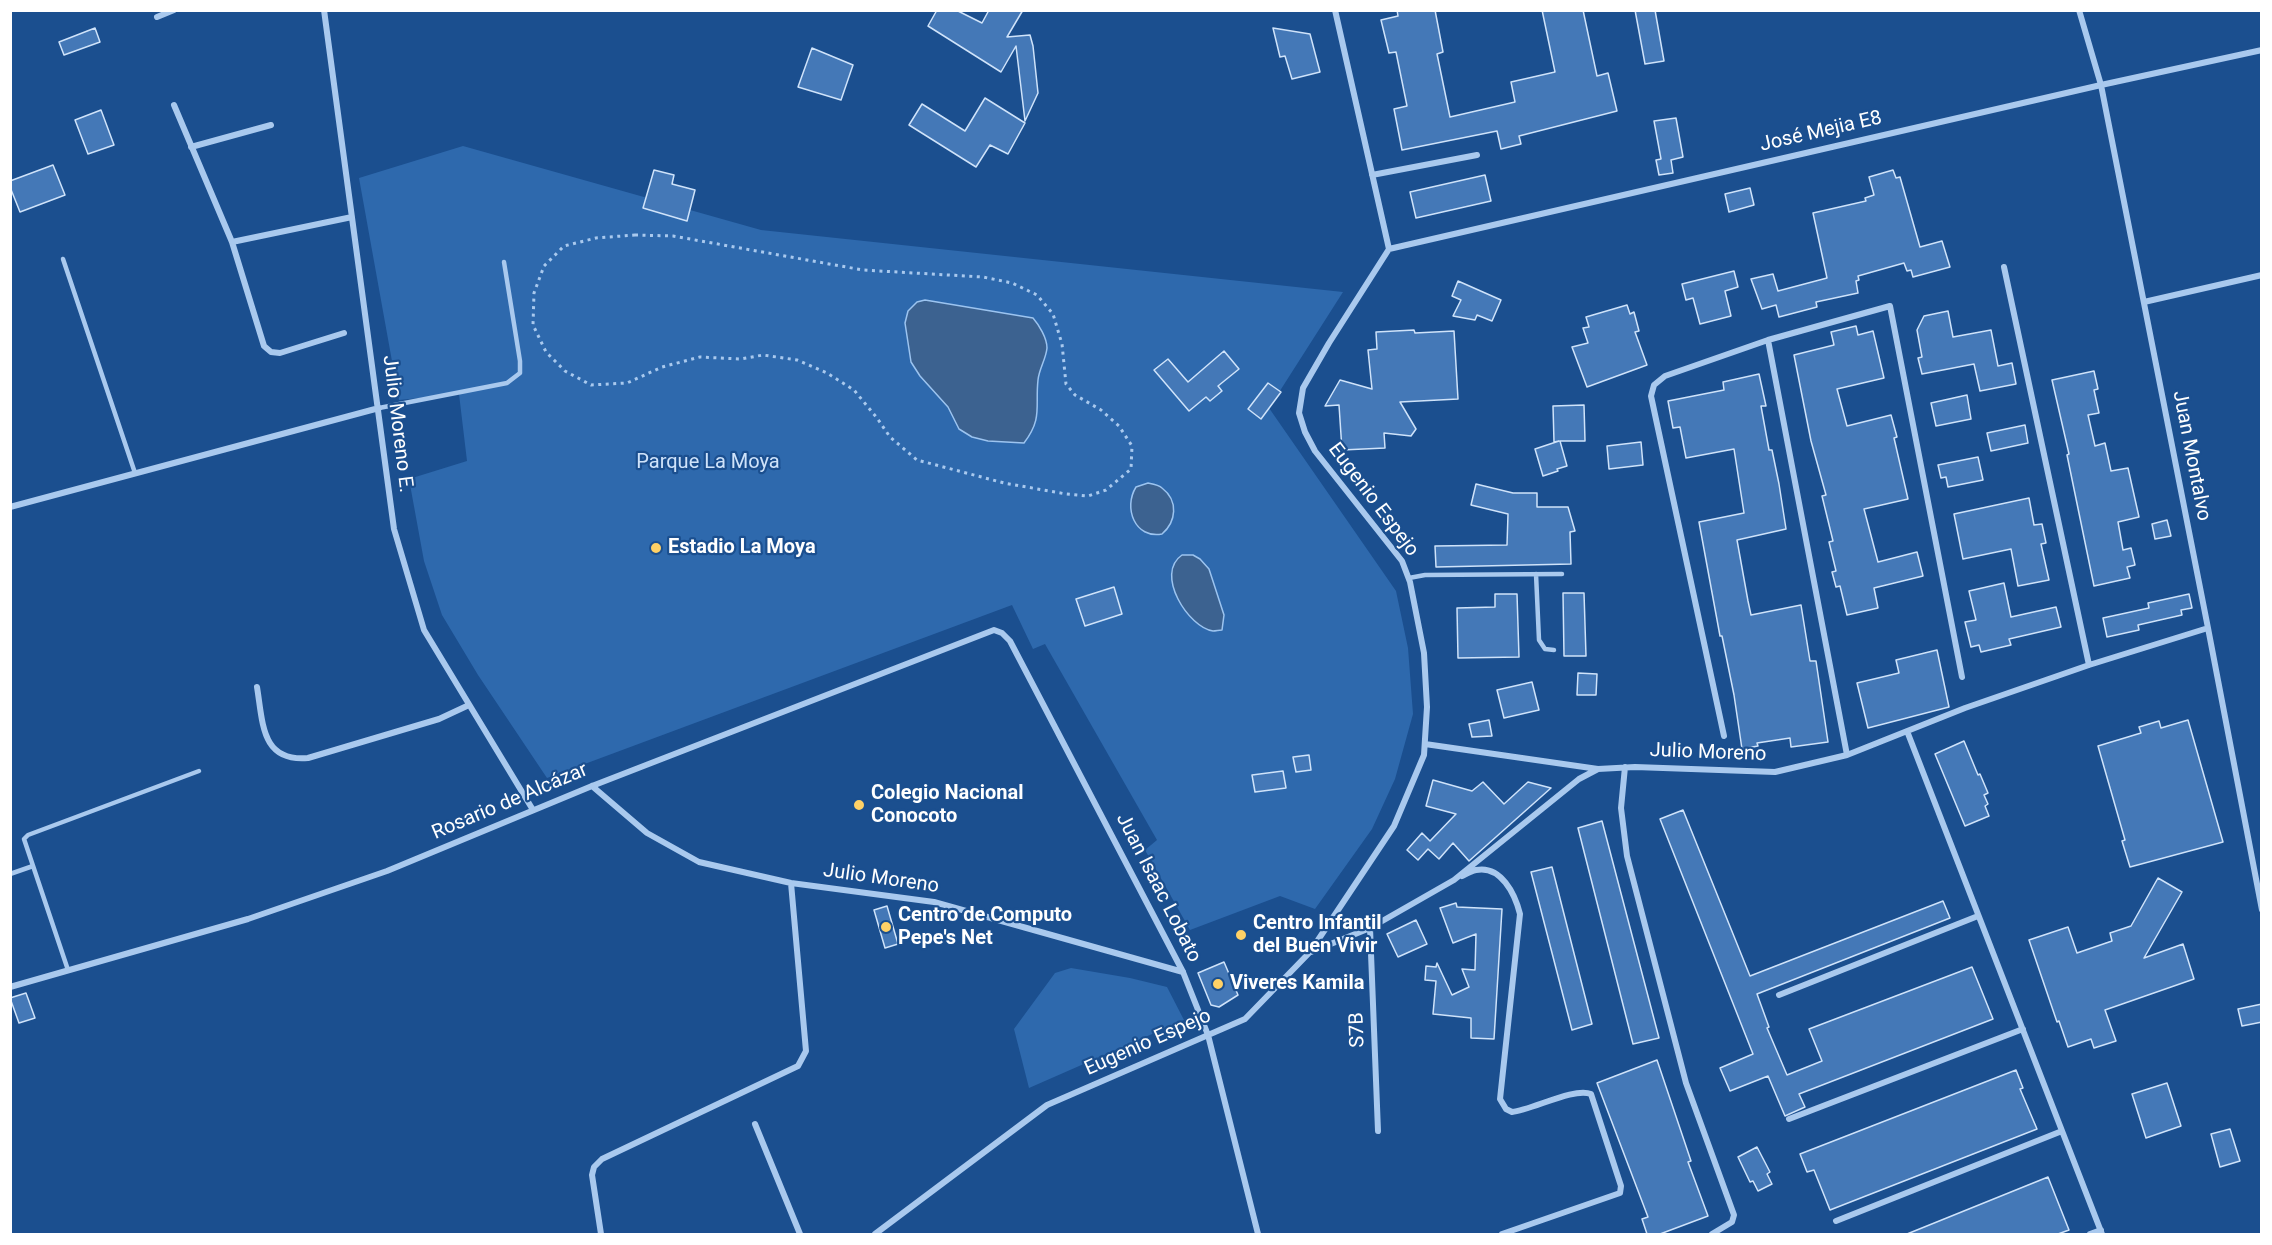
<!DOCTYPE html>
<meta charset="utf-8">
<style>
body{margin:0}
#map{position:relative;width:2272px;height:1245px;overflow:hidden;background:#1b4f8f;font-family:Roboto,sans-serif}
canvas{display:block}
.frame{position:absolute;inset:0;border:12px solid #fff;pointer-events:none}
</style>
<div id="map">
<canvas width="2272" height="1245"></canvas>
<div class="frame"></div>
</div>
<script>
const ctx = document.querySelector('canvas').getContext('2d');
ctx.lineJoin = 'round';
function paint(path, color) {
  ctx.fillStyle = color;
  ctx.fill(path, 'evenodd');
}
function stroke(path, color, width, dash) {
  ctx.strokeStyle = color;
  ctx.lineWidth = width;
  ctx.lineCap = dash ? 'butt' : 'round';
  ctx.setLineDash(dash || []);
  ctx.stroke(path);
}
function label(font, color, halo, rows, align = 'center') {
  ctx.font = font + ' Roboto,sans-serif';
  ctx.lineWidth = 4.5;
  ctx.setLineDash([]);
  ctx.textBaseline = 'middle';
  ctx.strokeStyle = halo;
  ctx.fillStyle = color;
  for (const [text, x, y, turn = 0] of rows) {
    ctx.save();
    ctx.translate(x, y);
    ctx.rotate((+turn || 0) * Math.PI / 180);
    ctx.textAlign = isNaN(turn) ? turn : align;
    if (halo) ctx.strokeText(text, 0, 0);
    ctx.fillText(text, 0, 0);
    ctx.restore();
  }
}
const green = new Path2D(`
 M463,146L761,230L1343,292L1269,408L1396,591L1408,648L1413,714L1395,779L1372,829L1315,909L1280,896L1190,930L1145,850L1157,840L1045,644L1033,649L1012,605L547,778L478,675L442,615L424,561L409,479L467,461L459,394L399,400L359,178Z
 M1071,968L1130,978L1167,987L1184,1020L1029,1088L1014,1029L1055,973Z`);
const water = new Path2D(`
 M925,300L1033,318C1039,325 1047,338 1047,348C1046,359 1039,369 1038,380C1035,407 1043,418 1024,443L988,441L972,437L959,429L948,407L920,376L911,362L905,323L908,311L917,302Z
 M1148,483C1153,484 1159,485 1162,488C1179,501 1176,522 1162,534C1135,539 1123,508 1136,487Z
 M1182,555H1193L1200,559L1209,569L1224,615L1222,630C1219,630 1216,631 1213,631C1189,628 1154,574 1182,555Z`);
const building = new Path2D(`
 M937,10H956L982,23L989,10H1023L1007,37L1030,35L1033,46L1038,93L1025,121L1016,46L1001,72L928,26Z
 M1397,10H1435L1443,52L1437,54L1450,117L1515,102L1511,82L1555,72L1542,10H1583L1597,76L1608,73L1617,111L1519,136L1521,144L1501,149L1497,131L1402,150L1394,109L1407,106L1396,52L1389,53L1381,20L1398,16Z
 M1635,10H1655L1664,61L1645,64Z
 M95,28L100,42L64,55L59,42Z
 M1273,28L1310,34L1320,72L1292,79L1285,56L1280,57Z
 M812,48L853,65L841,100L798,87Z
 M985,98L1025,123L1008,154L990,145L976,167L909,125L922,104L965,131Z
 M101,110L114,145L88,154L75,120Z
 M1676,118L1683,157L1671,160L1673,173L1659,175L1656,160L1661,159L1654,121Z
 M53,165L65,195L20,212L10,187V181Z
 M654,170L674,175L672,184L695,190L687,221L643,208Z
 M1893,170L1896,178L1900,177L1920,247L1942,241L1950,267L1913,277L1911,270L1907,271L1904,263L1858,276L1859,280L1856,281L1858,293L1816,302L1817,307L1779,317L1776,305L1762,309L1751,279L1773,274L1778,291L1827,278L1813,213L1866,201L1865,198L1874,195L1869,177Z
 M1485,175L1491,201L1416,218L1410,192Z
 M1750,188L1754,205L1729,212L1725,194Z
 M1734,271L1738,287L1725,291L1731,316L1700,324L1693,298L1686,300L1682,284Z
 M1458,281L1501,300L1492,321L1477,315L1475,320L1453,316L1461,300L1452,296Z
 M1627,305L1630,314L1634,312L1639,331L1635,332L1647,365L1587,387L1572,347L1588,343L1583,328L1589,327L1586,317Z
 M1948,311L1953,337L1991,330L1998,366L2012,363L2016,384L1980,391L1974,364L1922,374L1918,358L1922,357L1917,330L1924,316Z
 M1856,326L1858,335L1873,331L1884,378L1837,389L1847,426L1891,415L1897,437L1894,438L1908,499L1864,509L1878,562L1917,552L1923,576L1874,588L1878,608L1847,615L1840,586L1836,587L1832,572L1836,571L1829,542L1833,541L1822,496L1826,495L1811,441L1794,355L1834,345L1831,332Z
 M1414,330L1415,333L1454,331L1458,399L1400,402L1416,429L1411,436L1384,433L1385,448L1342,450L1339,405L1325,406L1340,380L1372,389L1368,350L1377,349L1376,332Z
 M1224,351L1239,369L1218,386L1222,391L1210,401L1206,397L1189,411L1154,370L1168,359L1188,382Z
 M2094,371L2098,389L2094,390L2099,413L2088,415L2095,446L2105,443L2111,471L2128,468L2139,517L2118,522L2123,550L2131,548L2135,565L2127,567L2130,578L2094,586L2067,455L2069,454L2052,380Z
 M1759,374L1766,406H1761L1769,450H1772L1779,484L1786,529L1737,540L1748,601L1751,615L1801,605L1810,661H1816L1828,742L1791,747L1790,738L1757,743L1758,746L1742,749L1734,695L1722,636H1720L1699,522L1744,513L1734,449L1686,458L1680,427L1673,428L1668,401L1724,390L1723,382Z
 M1268,383L1281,392L1261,419L1248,409Z
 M1967,395L1971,419L1936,426L1931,403Z
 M1584,405L1585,441H1560L1567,466L1557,469L1558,471L1543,476L1535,449L1559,441L1554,442L1553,406Z
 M2025,425L2028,443L1991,451L1987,433Z
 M1641,442L1643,465L1609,469L1607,446Z
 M1978,457L1983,480L1948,487L1946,477L1941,478L1938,465Z
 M1476,484L1513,493H1537V507H1568L1575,531L1570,532L1571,564L1436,567L1435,546L1507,545L1508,514L1471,505Z
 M2029,498L2034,525L2042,524L2046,543L2041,544L2049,580L2018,586L2011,549L1963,559L1954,514Z
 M2167,520L2171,536L2155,539L2152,524Z
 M2004,583L2011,617L2056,607L2061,627L2009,639L2011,645L1981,652L1979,645L1971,647L1965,622L1976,620L1969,591Z
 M1114,587L1122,614L1085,626L1076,599Z
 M1563,593H1584L1586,656H1564Z
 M1495,594H1517L1519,657L1458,658L1457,608L1495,607Z
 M2189,594L2192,608L2181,610L2182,615L2138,625L2139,630L2107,637L2103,618L2149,608L2148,603Z
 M1937,650L1949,707L1868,728L1857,683L1899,673L1896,660Z
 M1578,673L1597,674L1596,695H1577Z
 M1532,682L1539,710L1504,718L1497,690Z
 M1489,720L1492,736L1472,737L1469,724Z
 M2188,720L2223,842L2130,867L2122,841L2125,840L2098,746L2141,733L2139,727L2159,721L2161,728Z
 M1964,741L1978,775L1980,774L1988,793L1984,795L1988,804L1985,806L1989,816L1965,826L1935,754Z
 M1309,755L1311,770L1296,772L1293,757Z
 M1283,771L1286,788L1255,792L1252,775Z
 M1433,780L1472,791L1483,782L1504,804L1528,782L1551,788L1469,861L1453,843L1439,859L1428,849L1418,860L1407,850L1422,833L1430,841L1456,814L1426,806Z
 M1683,810L1750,976L1943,901L1950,918L1757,994L1769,1027L1767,1028L1787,1075L1822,1061L1809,1029L1972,967L1993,1019L1799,1094L1805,1107L1785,1116L1768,1076L1730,1091L1720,1068L1753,1054L1660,819Z
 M1602,821L1659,1038L1633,1044L1578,828Z
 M1552,867L1592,1024L1572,1030L1531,872Z
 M2158,878L2182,892L2144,958L2183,944L2194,979L2105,1010L2116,1041L2094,1048L2091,1039L2068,1047L2059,1021L2057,1022L2029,940L2068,927L2077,953L2112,941L2110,933L2131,926Z
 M1456,903L1457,907L1502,909L1494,1039L1471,1038V1018L1433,1014L1436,981L1425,980L1426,966L1436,967L1437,963L1452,995L1469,987L1462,969L1475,970L1476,934L1453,943L1440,908Z
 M887,906L898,944L885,948L874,910Z
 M1416,920L1427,944L1398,957L1387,934Z
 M1224,962L1238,995L1219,1007L1211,1005L1198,973Z
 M26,993L35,1018L19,1023L10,998Z
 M2262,1004V1022L2242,1026L2238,1009Z
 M1657,1060L1691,1161L1688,1162L1708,1216L1660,1234H1647L1642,1219L1648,1217L1597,1083Z
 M2016,1070L2023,1088L2020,1089L2037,1129L1830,1210L1814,1170L1807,1172L1800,1154Z
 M2167,1083L2181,1126L2146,1138L2132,1094Z
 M2230,1129L2240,1161L2220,1167L2211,1134Z
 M1757,1147L1770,1172L1767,1174L1772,1184L1758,1191L1753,1181L1750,1182L1738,1157Z
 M2048,1177L2069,1230L2058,1234H1907Z`);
const path = new Path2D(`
 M635,235L673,236L863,270L983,277L1012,283L1037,295L1053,314L1062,344L1066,384L1075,395L1101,410L1119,426L1132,446L1131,469L1106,490L1088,496L1066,494L1004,483L917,460L890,437L877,418L854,390L827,373L797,360L763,355L741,359L700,357L662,367L627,383L591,385L565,371L546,352L533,325L534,293L544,266L564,246L596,238Z`);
const lane = new Path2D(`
 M63,259L135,473
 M379,408L507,383L520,373V361L504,262
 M1536,574L1539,640L1545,649L1554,650
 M1409,578L1425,575L1562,574
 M10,874L33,866
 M68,970L24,839L28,835L199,771`);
const street = new Path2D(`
 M324,10L394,529L424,630L533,810
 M2079,10L2101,85L2208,628L2262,910
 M157,17L174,10
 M174,105L232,242L264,346L271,352L280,353L344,333
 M191,147L271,125
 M1372,175L1477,155
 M232,242L352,217
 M1389,249L2101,85L2262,50
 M2004,267L2089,665
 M2144,302L2262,275
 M1768,340L1847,755
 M10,507L379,408
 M257,687C263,723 261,762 308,758L439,719L469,705
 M1907,731L2102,1234
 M1724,736L1651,396L1654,385L1665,376L1768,340L1890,306L1962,677
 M1425,744L1598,769
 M1625,767L1621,808L1627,856L1686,1083L1734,1215L1732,1222L1712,1234
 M592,786L647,833L699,862L791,883L934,902L1183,972
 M1462,876C1466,874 1471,871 1476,870C1501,865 1515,894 1520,914L1500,1099L1506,1109L1512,1112C1532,1110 1574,1087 1591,1094L1621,1186L1620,1193L1502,1234
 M1370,928L1378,1131
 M1311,952L1370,928L1454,880L1579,779L1598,769L1635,767L1775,772L1847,755L1965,708L2089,665L2208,628
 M10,987L248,919L387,871L592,786L994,630L1002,633L1010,641L1183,972L1208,1035L1258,1234
 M1779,995L1978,916
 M1789,1119L2023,1029
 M755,1124L800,1234
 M1836,1221L2062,1131
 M601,1234L592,1175L594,1167L602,1159L798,1066L806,1051L791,883
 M875,1234L1047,1105L1245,1019L1310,952L1394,826L1424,755L1427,707L1424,653L1410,582L1402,561L1315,451L1305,432L1299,413L1303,388L1329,343L1389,249L1335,10
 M2090,1234L2101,1230`);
const markers = [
 [656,548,6,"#ffd166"],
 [859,805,6,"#ffd166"],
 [886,927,6,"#ffd166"],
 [1241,935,6,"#ffd166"],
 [1218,984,6,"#ffd166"]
];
const streetNames = [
 ["José Mejia E8",1821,132,-13],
 ["Julio Moreno E.",397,424,83],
 ["Juan Montalvo",2191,456,79],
 ["Eugenio Espejo",1373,500,53],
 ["Julio Moreno",1708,753,2],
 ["Rosario de Alcázar",510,802,-23],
 ["Julio Moreno",881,879,8],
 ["Juan Isaac Lobato",1158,888,63],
 ["S7B",1358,1030,-92],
 ["Eugenio Espejo",1148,1043,-24]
];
const parkNames = [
 ["Parque La Moya",708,463]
];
const poiNames = [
 ["Estadio La Moya",668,548],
 ["Colegio Nacional",871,794],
 ["Conocoto",871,817],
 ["Centro de Computo",898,916],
 ["Pepe's Net",898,939],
 ["Centro Infantil",1253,924],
 ["del Buen Vivir",1253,947],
 ["Viveres Kamila",1230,984]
];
paint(green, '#2e69ad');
paint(water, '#3c6290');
stroke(water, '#9cc4f0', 1.5);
paint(building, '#4478b7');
stroke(building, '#cfe3fa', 1.5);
stroke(path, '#a9c9ee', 3, [3, 4.5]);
stroke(lane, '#a9c9ee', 4.5);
stroke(street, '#a9c9ee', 6);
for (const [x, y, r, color] of markers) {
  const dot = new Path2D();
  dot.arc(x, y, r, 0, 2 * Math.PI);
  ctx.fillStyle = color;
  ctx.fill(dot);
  stroke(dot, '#1b4f8f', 2);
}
label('20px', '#fff', '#1b4f8f', streetNames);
label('20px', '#cfe3fa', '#1b4f8f', parkNames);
label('bold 20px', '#fff', '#1b4f8f', poiNames, 'left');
</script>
